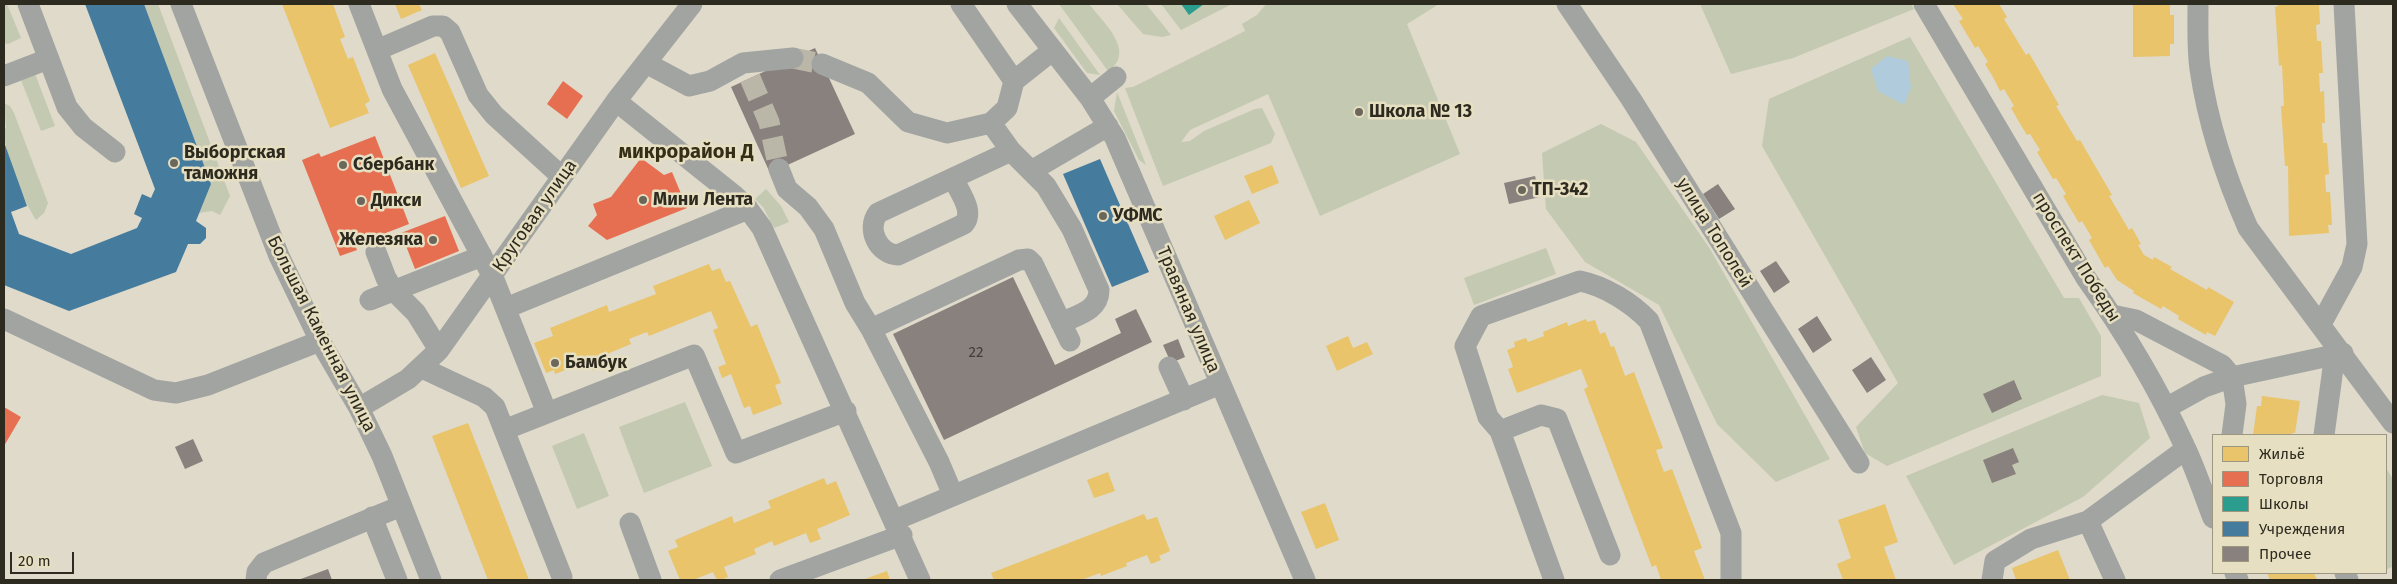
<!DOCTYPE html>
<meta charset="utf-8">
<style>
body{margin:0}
#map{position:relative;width:2397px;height:584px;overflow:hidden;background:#dfdaca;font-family:"Fira Sans",sans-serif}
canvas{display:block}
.frame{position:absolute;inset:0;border:5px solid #2d2a1f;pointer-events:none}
.legend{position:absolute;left:2212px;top:434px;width:175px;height:140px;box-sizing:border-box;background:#e7dfc2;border:1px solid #9d9781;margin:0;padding:6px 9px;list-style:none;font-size:15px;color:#2d2a1f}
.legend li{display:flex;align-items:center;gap:10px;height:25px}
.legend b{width:25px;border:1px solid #9d9781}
.scale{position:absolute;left:10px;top:552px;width:64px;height:22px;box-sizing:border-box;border:2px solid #2d2a1f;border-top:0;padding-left:6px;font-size:15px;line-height:18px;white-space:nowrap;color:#2d2a1f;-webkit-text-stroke:4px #e7dfc2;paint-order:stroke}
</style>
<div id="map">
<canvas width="2397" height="584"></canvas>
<div class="frame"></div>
<ul class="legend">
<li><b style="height:14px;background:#e9c46a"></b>Жильё</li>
<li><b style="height:14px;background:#e76f51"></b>Торговля</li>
<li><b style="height:14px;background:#2a9d8f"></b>Школы</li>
<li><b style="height:14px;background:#457b9d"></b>Учреждения</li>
<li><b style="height:14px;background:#88817d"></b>Прочее</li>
</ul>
<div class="scale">20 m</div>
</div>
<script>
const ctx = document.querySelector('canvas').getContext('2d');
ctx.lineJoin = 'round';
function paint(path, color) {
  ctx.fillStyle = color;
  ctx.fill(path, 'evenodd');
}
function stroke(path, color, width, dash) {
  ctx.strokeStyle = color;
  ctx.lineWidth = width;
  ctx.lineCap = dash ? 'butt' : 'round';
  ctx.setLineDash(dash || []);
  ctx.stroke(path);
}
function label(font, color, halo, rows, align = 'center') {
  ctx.font = font + ' "Fira Sans",sans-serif';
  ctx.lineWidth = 5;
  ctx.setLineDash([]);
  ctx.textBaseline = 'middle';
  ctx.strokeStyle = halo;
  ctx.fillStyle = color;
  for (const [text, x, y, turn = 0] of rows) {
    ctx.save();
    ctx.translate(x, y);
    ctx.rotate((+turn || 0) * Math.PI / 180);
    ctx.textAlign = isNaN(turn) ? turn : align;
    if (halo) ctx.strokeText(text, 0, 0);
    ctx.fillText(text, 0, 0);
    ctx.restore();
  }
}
const green = new Path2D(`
 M4,4H7L21,38L8,44L4,43Z
 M144,4H158L230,196L220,215L212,211L199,213L211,184Z
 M1059,4H1089C1103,22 1137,52 1108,71Z
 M1117,4H1146L1171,35L1162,37L1143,34Z
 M1161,4H1181L1190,14L1204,4H1232L1181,30Z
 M1266,4H1439L1407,24L1460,154L1320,216L1268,94L1190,130L1181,142L1190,141L1204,131L1255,109L1262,108L1275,134L1271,143L1163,186L1125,88L1133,87L1245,31L1242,24L1257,15Z
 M1700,4H1911L1914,9L1793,58L1731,74Z
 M1059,18L1100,75L1087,73L1054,28Z
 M1910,37L2064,298H2079L2101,336V376L1887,466L1865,453L1856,427L1898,383L1762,146L1769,99Z
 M35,74L55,126L41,131L21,80Z
 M1117,92L1146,165L1139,160L1114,111Z
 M4,103L10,106L14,113L48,203L44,213L36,220C22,197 4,156 4,129L6,128Z
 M1601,124L1636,142L1710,249L1830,459L1776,482L1717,424L1659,305L1585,262L1546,209L1542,153Z
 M766,189L781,206L789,222L774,228L763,207L755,199Z
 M1546,248L1556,274L1474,305L1464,278Z
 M2102,395L2139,403L2150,438L2083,497L1954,565L1906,476Z
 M685,402L712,466L644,493L619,427Z
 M584,433L609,496L577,509L552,446Z
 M2386,468L2393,479V569L2391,567L2386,570Z`);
const water = new Path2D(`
 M1887,56L1908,61L1911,88L1904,105L1878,91L1871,69Z`);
const homes = new Path2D(`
 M282,4H333L345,37L340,39L348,59L353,57L370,101L365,104L369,113L330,128Z
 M395,4H419L422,10L401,19Z
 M1953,4H1999L2007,17L2004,19L2026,55L2029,53L2059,105L2056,106L2077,141L2080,140L2112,195L2109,196L2129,230L2132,228L2141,244L2138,245L2144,255L2153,260L2154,257L2172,267L2170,269L2207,290L2208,287L2234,302L2215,336L2207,332L2206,335L2178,319L2179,316L2163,306L2161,309L2133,293L2134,291L2117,280L2108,266L2105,268L2089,240L2092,238L2082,221L2079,223L2063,196L2066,194L2056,178L2053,179L2037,152L2040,150L2030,134L2027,135L2019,122L2011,108L2014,106L2004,89L2000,91L1993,77L1985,64L1988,62L1978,46L1975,48L1959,21L1963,19Z
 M2133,4H2170V15H2174V44H2170V56L2133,57Z
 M2278,4H2319L2320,24L2316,25L2317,41H2321L2323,73H2319L2320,92L2324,91L2325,123H2322L2323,143H2327L2329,174L2325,175L2326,192H2330L2332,225H2328L2329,233L2289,236L2288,166H2285L2281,106H2284L2282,65L2279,66L2275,7L2278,6Z
 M435,53L489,176L461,188L408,65Z
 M1272,165L1279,183L1252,194L1244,176Z
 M1249,200L1260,223L1225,240L1214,216Z
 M709,264L712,271L720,268L726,282L730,281L751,327L757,324L781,383L775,385L782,404L753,415L750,406L744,408L731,374L722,378L718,367L726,364L713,330L718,328L711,311L649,336L647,332L629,339L631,344L600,357L604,366L593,371L589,361L555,374L554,370L546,373L534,343L553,336L550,328L607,305L609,312L656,294L653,286Z
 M1586,319L1587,322L1595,320L1600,334L1605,332L1611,347L1614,346L1625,376L1634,372L1663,448L1656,450L1659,459L1664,472L1672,469L1702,548L1694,551L1705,580H1661L1656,565L1652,567L1584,389L1588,387L1581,369L1517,393L1508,369L1513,367L1507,350L1515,347L1514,342L1526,338L1528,342L1544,336L1543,332L1567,322L1568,326Z
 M1348,336L1353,348L1367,342L1373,354L1337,371L1326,346Z
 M2262,396L2300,401L2295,433H2292L2291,435H2253L2257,406H2261Z
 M468,423L492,484L529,580H488L432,436Z
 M1108,472L1115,491L1094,498L1087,480Z
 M824,478L827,485L836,481L850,515L817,529L821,539L810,543L806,533L774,546L772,541L754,549L756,554L724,567L728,577L721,580H717L713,572L693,580H680L668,551L678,547L675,540L732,516L734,523L771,508L768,501Z
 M1325,503L1339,540L1316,549L1301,512Z
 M1885,504L1898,542L1884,547L1896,580H1843L1837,564L1851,558L1838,520Z
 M1144,514L1147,520L1157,517L1170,551L1159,556L1161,560L1151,564L1147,555L1126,563L1127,566L1101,576L1100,573L1081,580H994L991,573Z
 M2058,550L2070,580H2016L2012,568Z
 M887,571L890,580H862Z
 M2267,573H2314L2317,580H2270Z`);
const shops = new Path2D(`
 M563,81L583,96L567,119L547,104Z
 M375,136L409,224L355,245L357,250L340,256L302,160L319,153L321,157Z
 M641,158L664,175L672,172L687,208L607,240L588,226L597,215L593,204L611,197Z
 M445,216L459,251L415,269L401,233Z
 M4,407L21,417L4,446Z`);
const schools = new Path2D(`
 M1181,4H1204L1189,15Z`);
const public = new Path2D(`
 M85,4H144L211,184L196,221L206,228V238L200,244H188L176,272L69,311L4,285V142L27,206L11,212L19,234L71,254L137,228L142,218L134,214L142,194L151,198L155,189Z
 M1100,159L1149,272L1112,287L1063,174Z`);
const building = new Path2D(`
 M815,48L855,134L770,173L731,87Z
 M1535,176L1540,197L1509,204L1504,183Z
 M1718,184L1735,209L1719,219L1703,194Z
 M1776,261L1790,282L1774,293L1760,271Z
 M1013,277L1055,365L1121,333L1115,319L1136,309L1152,342L944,440L893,334Z
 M1817,316L1832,340L1813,353L1798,329Z
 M1178,339L1185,357L1171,363L1163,345Z
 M1871,357L1886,380L1867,393L1852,370Z
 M2014,380L2022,399L1992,413L1983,394Z
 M193,439L203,461L185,469L175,447Z
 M2013,448L2019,462L2012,465L2016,474L1992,483L1983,460Z
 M328,569L332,580H298Z`);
const minorTunnel = new Path2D(`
 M793,58L822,64
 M750,78L769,122L779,169`);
const minor = new Path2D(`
 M28,4L67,107L83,127L115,152
 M181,4L279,256L320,341L359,408L382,456L431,580
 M359,4L392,89L493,277L547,413
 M961,4L1014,81
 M1017,4L1090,98L1115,138L1305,580
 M1567,4L1631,99L1859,463
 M1924,4L2086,278C2124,331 2158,388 2185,447C2196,470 2204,495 2213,518
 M2198,4C2198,26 2197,48 2200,69C2208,124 2226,178 2248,228L2393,423
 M377,50L433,26H443L450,32L478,95L494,115L561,176
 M646,63L689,86L710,81L743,63L793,58
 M822,64L868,83L908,122L947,133L991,123L1007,108L1014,81L1053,50
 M4,76L48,59
 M1090,98L1116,77
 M616,101L735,196L748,209L762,228L920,580
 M991,123L1011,151L1046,186L1072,229L1099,290C1099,311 1077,315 1061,323
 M779,169L787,189L808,207L824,229L855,303L871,329L939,462L953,495
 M1031,171L1108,126
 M953,178C959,192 975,211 964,224L898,255C878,254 866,229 878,213L1011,151
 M376,252L386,278L394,291L416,313L439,350
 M370,300L482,256
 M506,308L748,209
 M2112,315L2136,320L2222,365L2232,377L2236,404L2232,435
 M4,319L154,390L176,393L208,385L320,341
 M2321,324L2352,267L2357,244L2344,4
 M871,329L1019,260L1028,259L1033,264L1070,341
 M1169,367L1184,400
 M422,368L484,397L495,407L562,577
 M359,408L408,379L439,350L616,101L692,4
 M2166,408L2204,387L2232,377L2343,353
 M504,430L694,355L736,453L846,411
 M1500,431L1541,415L1557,419L1610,555
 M2324,435L2333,368L2332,356
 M372,517L397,580
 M895,520L1220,384
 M2088,521L2115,580
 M630,523L651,580
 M2235,573L2238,580
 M2345,573L2348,580
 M256,580L257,572L264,563L401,506
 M780,580L902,535
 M1554,580L1500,431L1488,417L1465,346L1481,316L1580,281C1605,286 1632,303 1649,321L1731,533V580
 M1992,580L1995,561L2031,539L2088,521L2186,449`);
const markers = [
 [1359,112,5,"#6b685b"],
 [174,163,5,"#6b685b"],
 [343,165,5,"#6b685b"],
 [1522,190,5,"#6b685b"],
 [643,200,5,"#6b685b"],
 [361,201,5,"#6b685b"],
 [1103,216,5,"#6b685b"],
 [433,240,5,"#6b685b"],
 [555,363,5,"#6b685b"]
];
const numberNames = [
 ["22",976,353]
];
const poiNames = [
 ["Школа № 13",1369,112],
 ["Выборгская",184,153],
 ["таможня",184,174],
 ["Сбербанк",353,165],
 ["ТП-342",1532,190],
 ["Мини Лента",653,200],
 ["Дикси",371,201],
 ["УФМС",1113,216],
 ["Железяка",423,240,"right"],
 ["Бамбук",565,363]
];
const streetNames = [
 ["Круговая улица",535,216,-55],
 ["улица Тополей",1714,233,58],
 ["проспект Победы",2076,257,58],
 ["Травяная улица",1188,310,67],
 ["Большая Каменная улица",321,334,63]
];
const quarterNames = [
 ["микрорайон Д",686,152]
];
paint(green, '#c4c9b1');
paint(water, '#b0cbdb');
paint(homes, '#e9c46a');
paint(shops, '#e76f51');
paint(schools, '#2a9d8f');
paint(public, '#457b9d');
paint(building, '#88817d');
stroke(minorTunnel, '#bbb7a8', 21, [21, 11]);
stroke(minor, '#a2a4a1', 21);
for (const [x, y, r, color] of markers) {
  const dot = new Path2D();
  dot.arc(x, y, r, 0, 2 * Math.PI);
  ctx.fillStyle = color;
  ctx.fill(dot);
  stroke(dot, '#e7dfc2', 2);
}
label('15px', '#444036', null, numberNames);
label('bold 18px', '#2d2a1f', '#e7dfc2', poiNames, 'left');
label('18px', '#2d2a1f', '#e7dfc2', streetNames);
label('bold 20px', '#362f17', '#e7dfc2', quarterNames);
</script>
